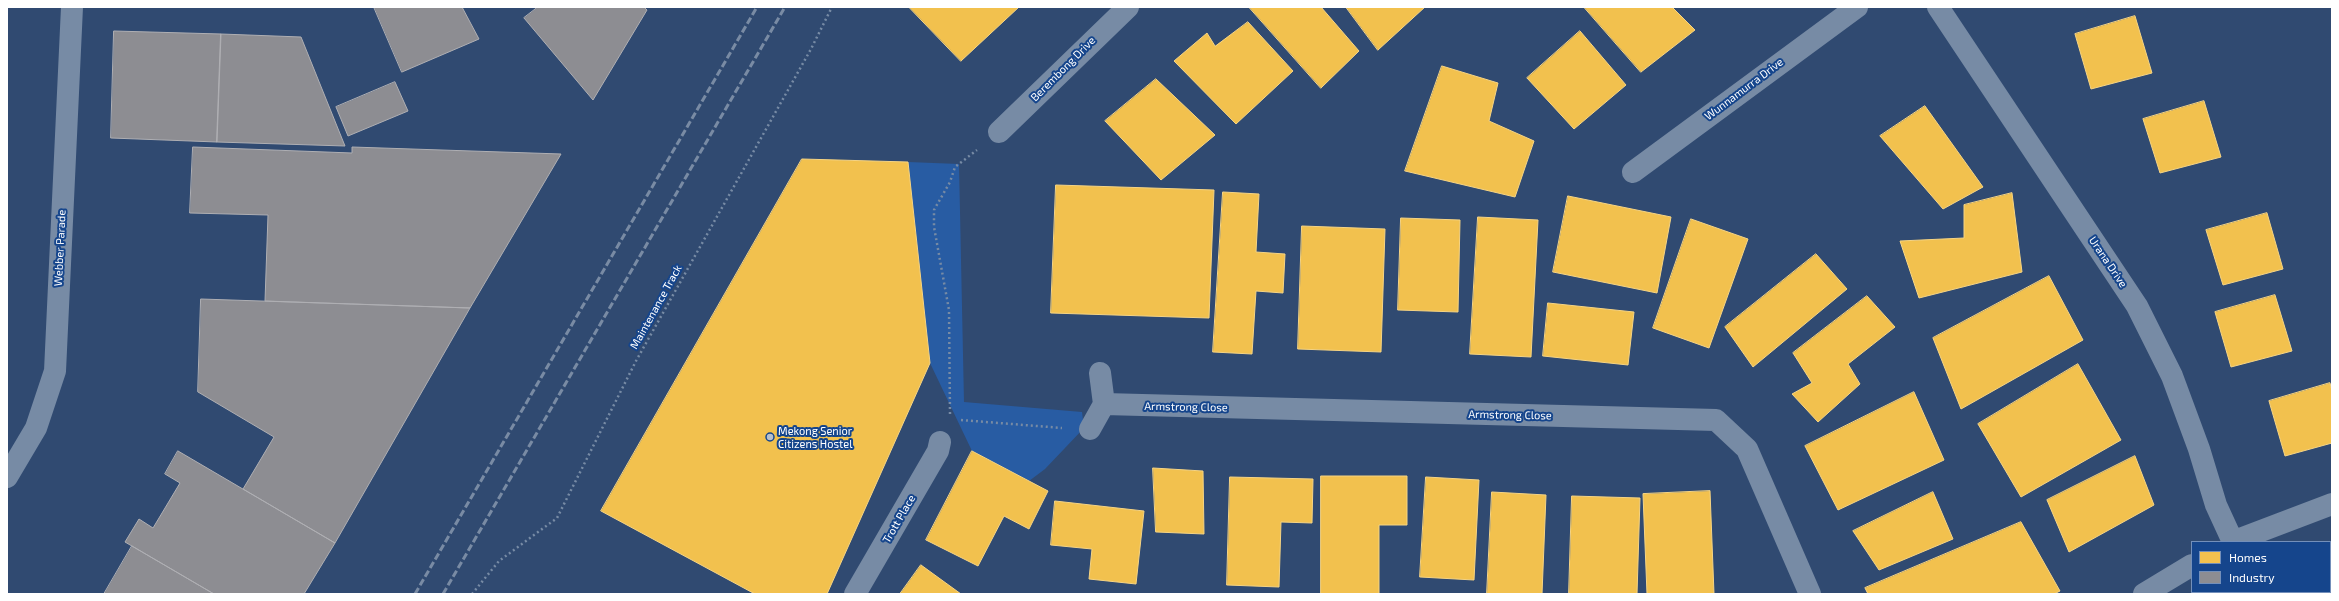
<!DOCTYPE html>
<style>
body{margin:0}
#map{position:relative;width:2339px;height:601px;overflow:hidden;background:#304a71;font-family:"Exo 2",sans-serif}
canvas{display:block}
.frame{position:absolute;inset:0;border:8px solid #fff;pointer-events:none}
.legend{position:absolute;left:2191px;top:541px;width:140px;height:52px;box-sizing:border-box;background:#15458c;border:1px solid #738fba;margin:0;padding:5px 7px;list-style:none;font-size:12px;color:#fff}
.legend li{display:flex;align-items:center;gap:8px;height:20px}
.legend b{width:20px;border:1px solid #738fba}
</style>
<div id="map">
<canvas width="2339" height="601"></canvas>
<div class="frame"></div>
<ul class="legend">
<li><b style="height:11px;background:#f2c14e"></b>Homes</li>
<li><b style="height:11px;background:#8d8d92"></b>Industry</li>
</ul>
</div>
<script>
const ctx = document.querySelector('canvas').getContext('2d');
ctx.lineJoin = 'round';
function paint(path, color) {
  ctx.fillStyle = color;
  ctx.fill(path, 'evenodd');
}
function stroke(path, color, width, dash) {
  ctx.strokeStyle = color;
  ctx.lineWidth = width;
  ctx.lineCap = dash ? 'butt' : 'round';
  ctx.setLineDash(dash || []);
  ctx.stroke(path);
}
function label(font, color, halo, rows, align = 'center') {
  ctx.font = font + ' "Exo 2",sans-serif';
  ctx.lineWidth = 4;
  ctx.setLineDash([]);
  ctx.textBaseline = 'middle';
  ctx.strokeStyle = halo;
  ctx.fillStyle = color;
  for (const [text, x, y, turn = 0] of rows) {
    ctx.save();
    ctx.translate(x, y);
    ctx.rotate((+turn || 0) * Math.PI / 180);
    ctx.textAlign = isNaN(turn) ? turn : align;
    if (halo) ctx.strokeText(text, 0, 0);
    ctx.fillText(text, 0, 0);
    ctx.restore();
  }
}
const green = new Path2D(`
 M908,162L959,164L964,402L1082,412L1084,428L1045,469L1029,481L972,451L930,363Z`);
const homes = new Path2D(`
 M909,7H1019L961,61Z
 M1249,7H1321L1359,51L1321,88Z
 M1346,7H1425L1378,50Z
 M1584,7H1672L1695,30L1641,72Z
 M2135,16L2152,73L2091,89L2075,34Z
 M1248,22L1293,71L1236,124L1174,61L1207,33L1215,46Z
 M1580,31L1626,85L1574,129L1527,78Z
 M1442,66L1498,83L1489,121L1534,141L1515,197L1405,171Z
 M1156,79L1215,135L1161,180L1105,121Z
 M2204,101L2221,157L2160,173L2143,119Z
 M1925,106L1983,187L1943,209L1880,136Z
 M802,159L908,162L930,363L827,594H755L601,511Z
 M1056,185L1214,190L1209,318L1051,313Z
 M1223,192L1259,194L1256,252L1285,254L1283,293L1256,291L1252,354L1213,352Z
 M2012,193L2022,272L1919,298L1900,241L1964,238V205Z
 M1568,196L1671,217L1657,293L1553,272Z
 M2267,213L2283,269L2223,285L2206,230Z
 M1478,217L1538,220L1531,357L1470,354Z
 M1401,218L1460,220L1458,312L1398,310Z
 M1691,219L1748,239L1709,348L1653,328Z
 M1302,226L1385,229L1381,352L1298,349Z
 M1816,254L1847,289L1753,367L1725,327Z
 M2049,276L2083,340L1961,409L1933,338Z
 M2275,295L2292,351L2231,367L2215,312Z
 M1867,296L1895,327L1848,364L1860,384L1818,422L1792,394L1812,383L1793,353Z
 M1548,303L1634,312L1628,365L1543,356Z
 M2078,364L2121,440L2021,497L1978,424Z
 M2330,383L2332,391V443L2285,456L2269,401Z
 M1914,392L1944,460L1838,510L1805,446Z
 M972,451L1048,491L1029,529L1004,516L978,566L926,540Z
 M2135,456L2154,505L2069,552L2047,500Z
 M1153,468L1203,471L1204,534L1156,532Z
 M1321,476H1407V525H1379V594H1321Z
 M1230,477L1313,479L1312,523L1281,522L1279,587L1227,585Z
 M1426,477L1479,480L1474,580L1420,577Z
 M1710,491L1714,594H1647L1643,494Z
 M1492,492L1546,495L1542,594H1487Z
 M1933,492L1953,539L1879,570L1853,531Z
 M1572,496L1640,498L1637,594H1569Z
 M1055,501L1144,511L1136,584L1089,579L1092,549L1051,545Z
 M2021,522L2060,591L2054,594H1868L1865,588Z
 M921,565L961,594H900Z`);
const industry = new Path2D(`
 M374,7H462L479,39L402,72Z
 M538,7H644L647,10L593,100L524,18Z
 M114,31L221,34L217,142L111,138Z
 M221,34L301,37L345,146L217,142Z
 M395,82L408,111L348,136L336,107Z
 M193,147L352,153V147L561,154L470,308L265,301L268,215L190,213Z
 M201,299L470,308L335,543L243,489L274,437L198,392Z
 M178,451L335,543L304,594H214L125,542L139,519L153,528L180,483L165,474Z
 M132,546L214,594H104Z`);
const path = new Path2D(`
 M950,414L949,310L934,227V210L950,182L955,167L977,150
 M961,420L1062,428
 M472,594L499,561L557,518L636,361L811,49L832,7`);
const minor = new Path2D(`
 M1938,7L2137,306L2172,376L2199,449L2216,505L2233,542
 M999,132L1128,7
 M1633,172L1857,7
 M1104,404L1716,420L1747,449L1810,594
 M1090,429L1104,404L1100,373
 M7,477L36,428L55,371L72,7
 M2232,542L2332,504
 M855,594L938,451L940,442
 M2144,594L2192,565`);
const rail = new Path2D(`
 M415,594L757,7
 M443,594L785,7`);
const markers = [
 [770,437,4,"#b7c0cd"]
];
const streetNames = [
 ["Berembong Drive",1063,69,-45],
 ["Wunnamurra Drive",1744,89,-37],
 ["Webber Parade",60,248,-87],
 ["Urana Drive",2108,262,56],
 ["Maintenance Track",656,307,-61],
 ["Armstrong Close",1186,407,1],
 ["Armstrong Close",1510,415,1],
 ["Trott Place",899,519,-60]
];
const poiNames = [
 ["Mekong Senior",778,431],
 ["Citizens Hostel",778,444]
];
paint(green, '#285ca3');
paint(homes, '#f2c14e');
stroke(homes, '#f6d483', 1);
paint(industry, '#8d8d92');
stroke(industry, '#afafb3', 1);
stroke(path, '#778ba5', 2.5, [2, 3]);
stroke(minor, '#778ba5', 22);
stroke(rail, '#798ba4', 3, [7, 3]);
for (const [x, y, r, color] of markers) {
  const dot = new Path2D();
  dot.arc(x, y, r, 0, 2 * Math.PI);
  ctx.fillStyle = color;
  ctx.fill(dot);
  stroke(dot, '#15458c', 1.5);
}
label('11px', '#fff', '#15458c', streetNames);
label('11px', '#fff', '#15458c', poiNames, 'left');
</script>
